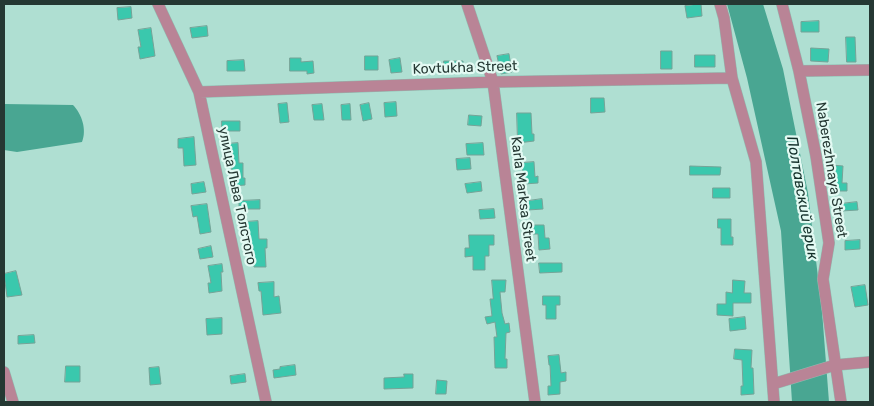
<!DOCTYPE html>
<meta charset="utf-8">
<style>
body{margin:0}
#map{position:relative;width:874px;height:406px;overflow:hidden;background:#afdfd2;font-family:Rubik,sans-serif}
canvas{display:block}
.frame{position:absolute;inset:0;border:5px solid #253833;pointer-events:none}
</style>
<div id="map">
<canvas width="874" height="406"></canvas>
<div class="frame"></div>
</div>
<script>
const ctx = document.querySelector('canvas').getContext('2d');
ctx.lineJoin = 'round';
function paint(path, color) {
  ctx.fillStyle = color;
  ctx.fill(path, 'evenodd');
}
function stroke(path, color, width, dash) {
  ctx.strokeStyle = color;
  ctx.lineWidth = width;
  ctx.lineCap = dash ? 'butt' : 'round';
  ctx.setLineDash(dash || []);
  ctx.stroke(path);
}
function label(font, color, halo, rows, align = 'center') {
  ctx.font = font + ' Rubik,sans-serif';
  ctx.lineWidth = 4.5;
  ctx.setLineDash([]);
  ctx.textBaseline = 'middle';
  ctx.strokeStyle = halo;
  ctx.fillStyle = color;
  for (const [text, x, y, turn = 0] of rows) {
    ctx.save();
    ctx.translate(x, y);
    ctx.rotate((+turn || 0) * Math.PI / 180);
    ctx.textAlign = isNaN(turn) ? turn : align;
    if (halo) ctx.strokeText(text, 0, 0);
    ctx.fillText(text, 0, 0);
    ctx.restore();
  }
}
const water = new Path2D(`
 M727,4H763L783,69L808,193L822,311L829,402H792L781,231L747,78Z
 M4,104L73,105C82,114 87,130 82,142L17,152L4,150Z`);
const building = new Path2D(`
 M701,4L702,16L687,18L685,6Z
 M131,7L132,18L118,20L117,8Z
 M819,21V32H801V22Z
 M207,26L208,36L192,38L190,28Z
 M151,28L155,56L140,59L138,47H141L138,30Z
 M846,37H855L856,62H847Z
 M811,48L829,49L828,62L811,61Z
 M661,51H672V69H661Z
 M509,54L512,72L501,74L497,56Z
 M695,55H715V67H695Z
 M365,56H378V70H365Z
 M290,58H301V62L313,61L314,73L307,74V71H290Z
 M400,58L402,72L391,73L389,60Z
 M244,60L245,71H227V61Z
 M444,61H463L464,71H444Z
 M591,98H604L605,112L591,113Z
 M396,102L397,116L385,117L384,103Z
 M287,103L289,122L280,123L278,104Z
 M369,103L372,119L363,121L360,105Z
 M322,104L324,120H314L312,105Z
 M350,104L351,120H342L341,105Z
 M517,113H531L532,134H534V141L518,143Z
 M469,115L482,116L481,126L468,125Z
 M222,121H240V131H222Z
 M194,137L196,165L184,166L183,148H178V139Z
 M238,143L239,163H243V178H245V185L233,186L231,155H227L226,144Z
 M483,143L484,155H467L466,144Z
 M470,158L471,169L457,170L456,159Z
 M534,162L535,177L538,176V183L524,184L522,163Z
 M832,165L843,166L842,183H847V191H834Z
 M690,166L721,167L720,175H690Z
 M204,182L206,192L192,194L191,184Z
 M481,182L482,191L467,193L465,184Z
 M713,188H730V198H713Z
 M542,199L543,209L528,210V201Z
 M260,200V209H239V201Z
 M857,202L858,210L841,211L840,204Z
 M207,204L211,232L200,234L197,216L193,217L191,206Z
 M494,209L495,218L480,219L479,210Z
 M718,219H731V237H733V245H721V228H718Z
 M258,221L259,239H267V248H265L266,267H254L253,249H250L249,229H245V222Z
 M533,225H544L545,238H549L550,249L539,250L538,234H533Z
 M469,235H494V245H489V256H485V270H473V256L465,257V248H469Z
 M860,240V249L845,250V241Z
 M211,246L213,257L200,259L198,249Z
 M539,263H562V272L540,273Z
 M222,264L223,272H221L222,291L209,293L208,283H211L208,266Z
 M16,271L22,295L7,297L4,274Z
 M492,280H506L505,292H500L502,313L505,324L509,323L510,332L506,333L505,359H507V368H495L494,337H497L495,322L487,324L485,317L492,316L490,299H493Z
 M733,280L745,281L744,293H751V303H733V316L717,315V304H726V292L732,293Z
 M274,282V297L279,296L281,313L263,315L261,291H259L258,283Z
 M865,285L868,305L855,307L851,287Z
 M543,296H560V305H556V319H546V305H543Z
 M745,317L746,329L730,331L729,319Z
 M222,318V334L207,335L206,319Z
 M34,335L35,343L18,344V336Z
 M735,349L752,350L751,368H753L754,394L741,395V386H743L742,360L734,359Z
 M559,355L561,373L566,372V381L560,382V394L548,395V386H551L550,365H549L548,356Z
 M295,365L296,375L274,378L273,370L280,369V367Z
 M66,366H80V382H65Z
 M159,367L161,384L150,385L149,368Z
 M245,374L246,382L231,384L230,376Z
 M404,374H413V388L384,389V378L404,377Z
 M437,380L447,381L446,394H436Z`);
const minor = new Path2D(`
 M158,4L199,92L266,402
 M467,4L493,82L535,402
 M720,4L724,18L732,78L756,162L774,402
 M782,4L799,71L816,156L829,243L823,279L841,402
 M799,71L870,70
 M199,92L493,82L732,78
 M4,372L13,402
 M773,384L835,365L870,362`);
const streetNames = [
 ["Kovtukha Street",465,68,-2],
 ["Naberezhnaya Street",831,170,81],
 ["улица Льва Толстого",237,196,78],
 ["Karla Marksa Street",523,199,83]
];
const waterNames = [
 ["Полтавский ерик",802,198,80]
];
paint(water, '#49a692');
paint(building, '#3ac8ad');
stroke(building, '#75a397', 1);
stroke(minor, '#91baaf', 12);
stroke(minor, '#b98496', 11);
label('14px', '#253833', '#e3faf3', streetNames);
label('italic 15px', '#122f29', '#e3faf3', waterNames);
</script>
